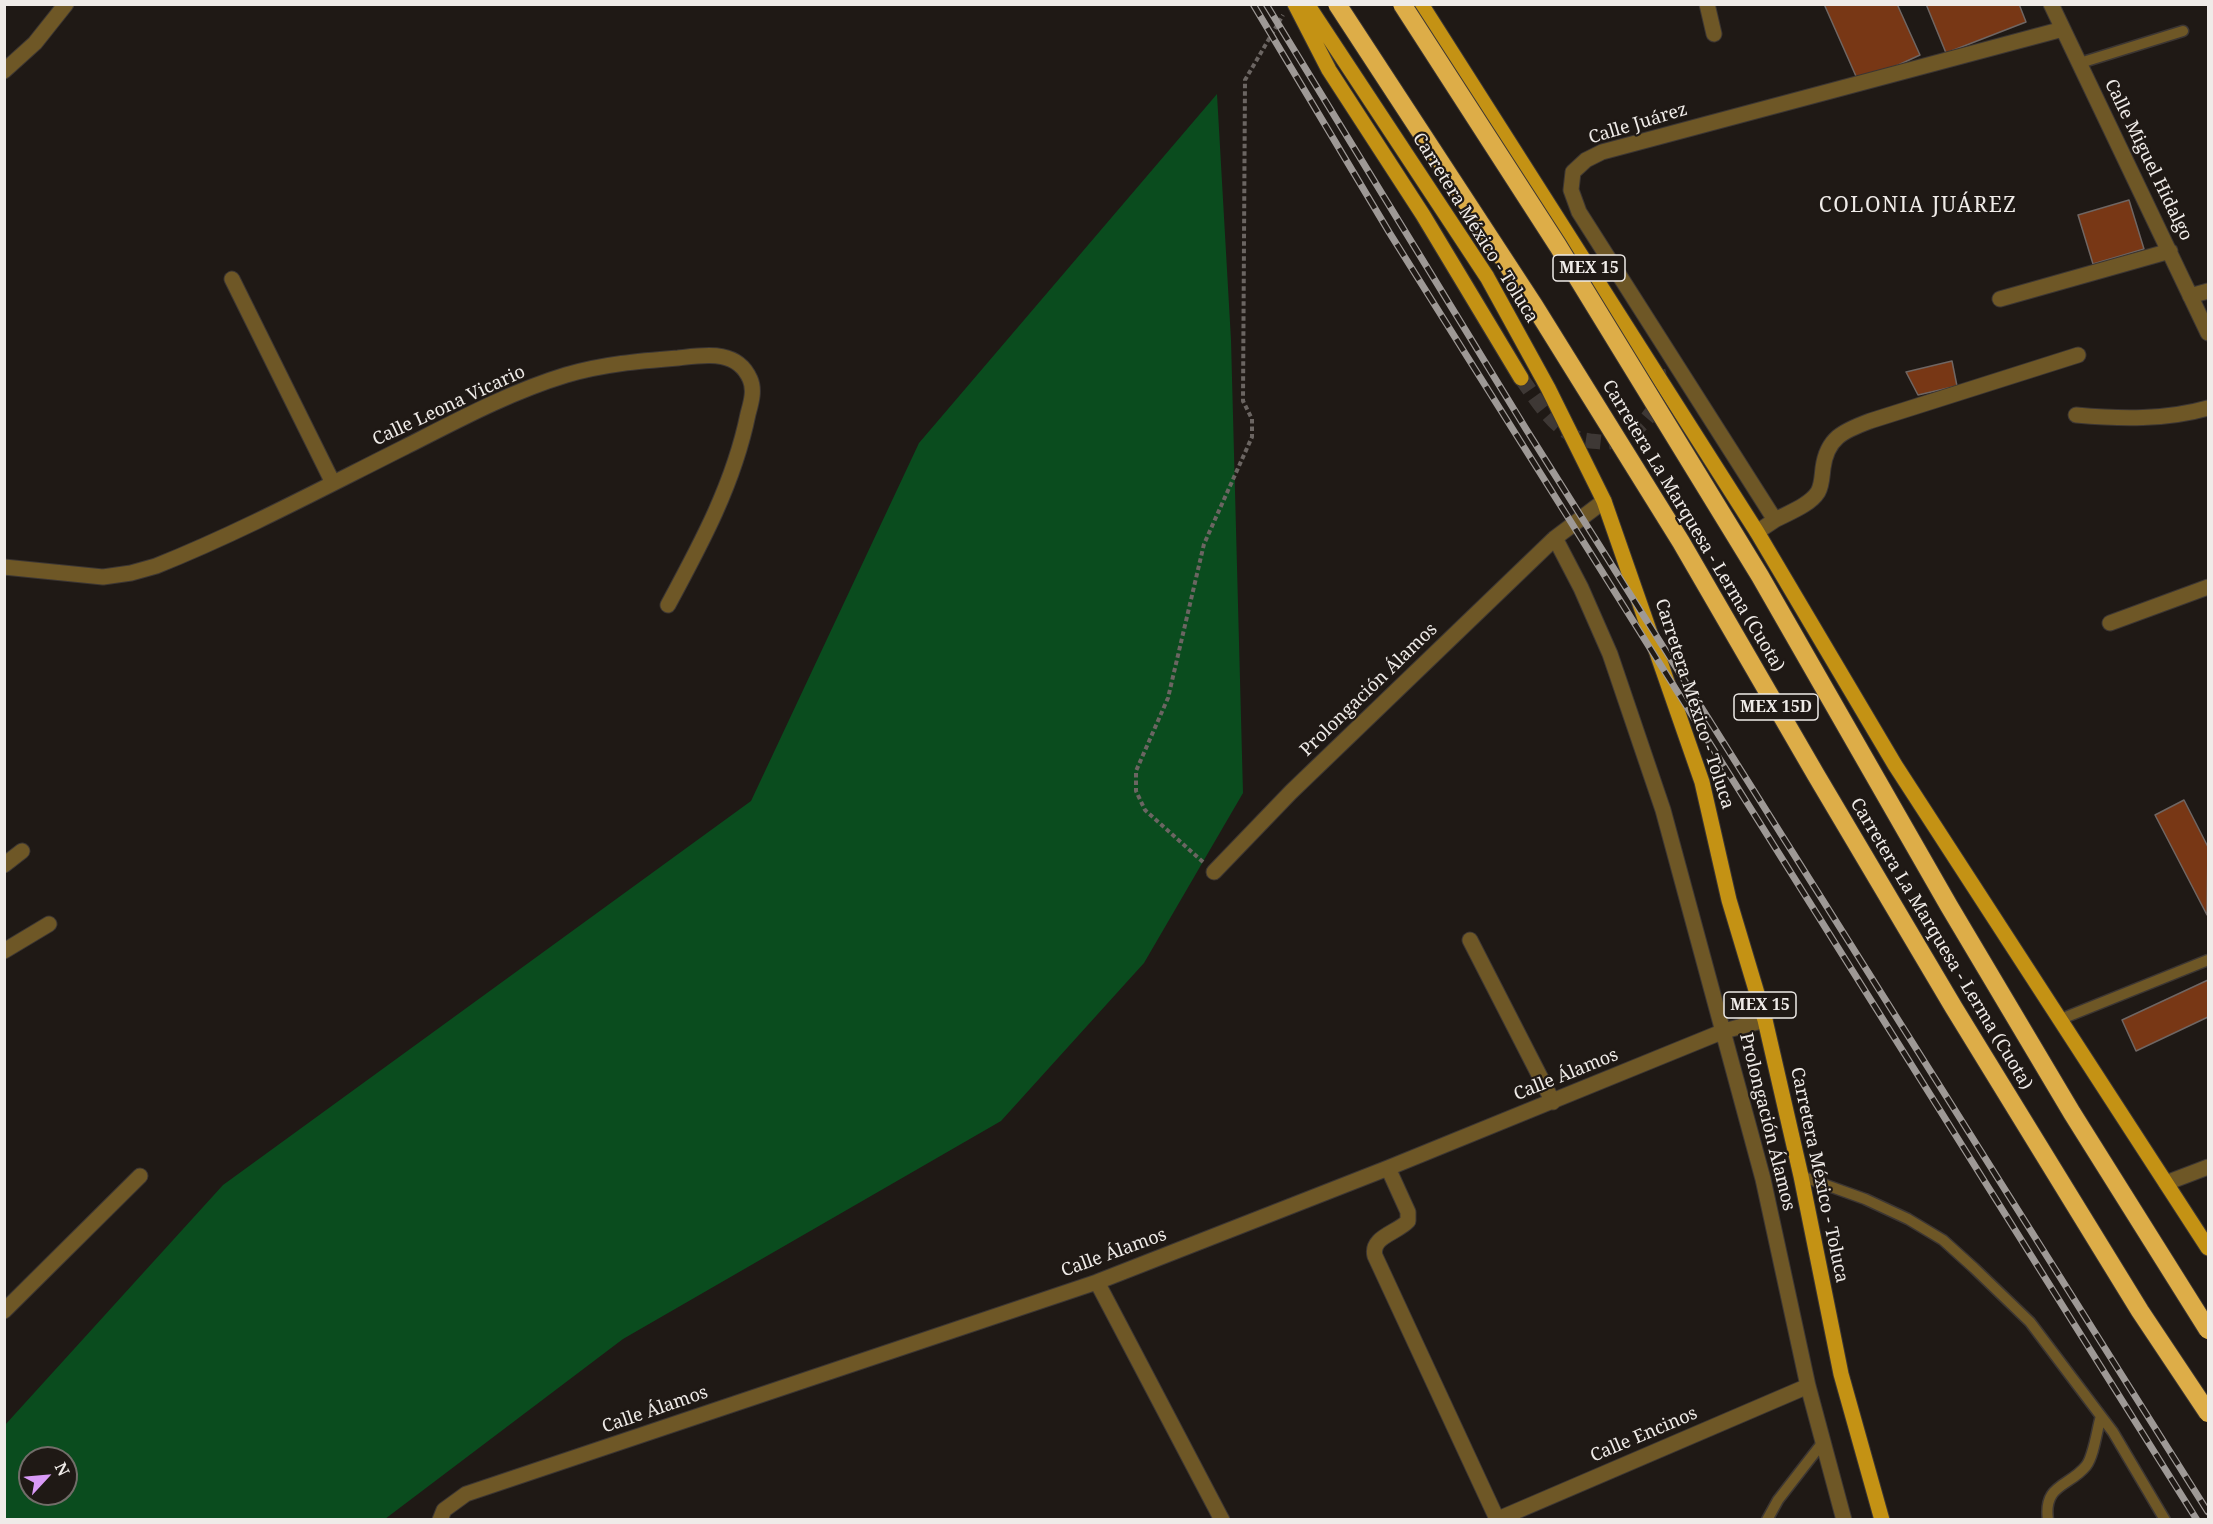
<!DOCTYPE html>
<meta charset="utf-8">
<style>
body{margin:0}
#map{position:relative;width:2213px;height:1524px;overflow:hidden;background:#1f1915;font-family:"Noto Serif",serif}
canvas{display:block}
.frame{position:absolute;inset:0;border:6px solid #efebe8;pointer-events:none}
.north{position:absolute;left:18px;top:1446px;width:60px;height:60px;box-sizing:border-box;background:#1f1915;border:2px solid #726d69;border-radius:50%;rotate:64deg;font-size:16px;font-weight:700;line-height:24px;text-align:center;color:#efebe8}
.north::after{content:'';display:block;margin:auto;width:21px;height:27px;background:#d99af7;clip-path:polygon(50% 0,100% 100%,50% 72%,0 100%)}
</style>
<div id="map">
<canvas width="2213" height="1524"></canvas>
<div class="frame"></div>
<div class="north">N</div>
</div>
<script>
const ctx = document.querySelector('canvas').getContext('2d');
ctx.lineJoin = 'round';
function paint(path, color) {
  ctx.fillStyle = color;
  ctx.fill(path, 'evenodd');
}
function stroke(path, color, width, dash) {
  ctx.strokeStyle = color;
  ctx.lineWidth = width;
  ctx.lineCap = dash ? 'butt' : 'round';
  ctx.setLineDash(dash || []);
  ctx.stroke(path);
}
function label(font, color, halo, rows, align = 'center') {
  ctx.font = font + ' "Noto Serif",serif';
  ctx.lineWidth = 4.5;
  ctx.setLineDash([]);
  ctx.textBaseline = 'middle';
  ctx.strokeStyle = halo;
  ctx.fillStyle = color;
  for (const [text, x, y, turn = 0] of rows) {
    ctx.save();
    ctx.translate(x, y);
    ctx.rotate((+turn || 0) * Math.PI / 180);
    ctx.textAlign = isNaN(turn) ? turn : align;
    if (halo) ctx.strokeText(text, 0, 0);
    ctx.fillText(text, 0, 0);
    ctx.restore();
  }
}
const green = new Path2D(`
 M1217,94L1231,340L1243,793L1144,963L1001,1121L623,1339L385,1519H5V1425L223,1185L751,801L919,443ZM30,1458H66V1494H30Z`);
const building = new Path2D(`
 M1824,4H1897L1920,55L1859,83Z
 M1926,4H2019L2026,22L1946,53Z
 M2129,200L2144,249L2093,264L2078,215Z
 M1952,361L1957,386L1918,395L1906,372Z
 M2184,800L2208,847L2207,915L2155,815Z
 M2208,980V1017L2136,1051L2122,1020Z`);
const primaryTunnel = new Path2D(`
 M1521,378C1537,400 1552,426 1577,438C1581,440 1586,440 1590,441C1596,441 1603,443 1609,442C1639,435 1669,404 1658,371`);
const path = new Path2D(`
 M1203,862L1145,810L1136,791V771L1168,698L1204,544L1252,437V419L1243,401L1245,80L1283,15`);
const lane = new Path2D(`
 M2080,63L2183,31
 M2061,1019L2208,960
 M1801,1176L1865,1199L1908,1219L1943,1240L1974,1268L2030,1322L2113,1432L2165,1520
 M1767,1520L1778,1500L1823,1442
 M2048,1520C2043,1484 2069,1487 2086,1466C2094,1456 2097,1429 2101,1416`);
const street = new Path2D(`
 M1707,4L1714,34
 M2051,4L2208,333
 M4,71L35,43L66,4
 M232,279L333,483
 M2190,296L2208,291
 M2000,299L2170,251
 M2076,415C2120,419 2166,420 2208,408
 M1775,520C1788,513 1810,505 1818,492C1822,485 1822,476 1823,468C1827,438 1843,431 1870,421L2078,355
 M1757,532L1775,520L1579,212L1571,190L1573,172L1586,160L1602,152L2063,29
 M1555,538L1581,588L1610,654L1663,810L1763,1179L1808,1386L1844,1520
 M4,567L103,577L131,573L156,566C241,532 323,488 405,447C458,420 510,392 566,375C603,364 640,361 678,358C705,355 737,349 750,379C755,390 751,403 748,414C734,483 701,544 668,605
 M2110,623L2208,587
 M4,865L22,851
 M1214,872L1291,792L1555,538L1604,501
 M1470,940L1553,1102
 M4,951L49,924
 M1388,1168L1408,1212V1221C1397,1233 1370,1237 1375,1256L1497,1519
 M2166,1183L2208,1167
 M1097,1282L1222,1520
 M4,1311L140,1176
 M440,1520L444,1510L466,1494L1097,1282L1388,1168L1724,1031L1765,1020
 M1496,1520L1808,1386`);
const primary = new Path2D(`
 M1295,4L1329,70L1423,215L1521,378
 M1307,4L1487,277L1548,388L1604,501L1702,782L1729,900L1765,1020L1801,1176L1841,1374L1882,1520
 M1421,4L1757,532L1895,765L2208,1248`);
const rail = new Path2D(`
 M1253,4L1389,232L2197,1520
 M1266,4L1526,429L2208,1512`);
const highwayBridge = new Path2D(`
 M1337,4L1535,307L1681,542L1816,775L1954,1008L2140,1311L2208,1413
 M1402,4L1558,246L1760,576L1949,906L2072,1113L2208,1330`);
const shields = [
 [1589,268,72],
 [1776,707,84],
 [1760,1005,72]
];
const shieldNames = [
 ["MEX 15",1589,268],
 ["MEX 15D",1776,707],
 ["MEX 15",1760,1005]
];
const streetNames = [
 ["Calle Juárez",1638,124,-17],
 ["Calle Miguel Hidalgo",2148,160,64],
 ["Carretera México - Toluca",1475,228,58],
 ["Calle Leona Vicario",449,406,-25],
 ["Carretera La Marquesa - Lerma (Cuota)",1693,526,59],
 ["Prolongación Álamos",1369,690,-44],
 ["Carretera México - Toluca",1694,704,72],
 ["Carretera La Marquesa - Lerma (Cuota)",1941,944,59],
 ["Calle Álamos",1566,1075,-22],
 ["Prolongación Álamos",1767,1122,76],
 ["Carretera México - Toluca",1819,1175,78],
 ["Calle Álamos",1114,1253,-20],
 ["Calle Álamos",655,1410,-19],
 ["Calle Encinos",1644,1435,-23]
];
const quarterNames = [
 ["COLONIA JUÁREZ",1918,206]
];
paint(green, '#0a4c1e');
paint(building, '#783715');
stroke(building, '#6f6663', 1.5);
stroke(primaryTunnel, '#3e3835', 15, [15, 8]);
stroke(lane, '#3c3633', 13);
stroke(street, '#3c3633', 17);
stroke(primary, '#3c3633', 17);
stroke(path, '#6b6562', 4, [4.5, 3]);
stroke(lane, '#6e5726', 10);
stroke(street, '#6e5726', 15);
stroke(primary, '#c49214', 15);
stroke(rail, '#9e9996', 7);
stroke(rail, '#1f1915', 4.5, [14]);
stroke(highwayBridge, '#3c3633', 20, []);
stroke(highwayBridge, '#ddad48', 18);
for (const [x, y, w] of shields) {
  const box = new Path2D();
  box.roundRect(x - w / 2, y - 13, w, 26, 4.5);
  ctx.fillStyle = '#1f1915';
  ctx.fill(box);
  stroke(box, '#efebe8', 1.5);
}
label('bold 16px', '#efebe8', null, shieldNames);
label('18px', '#efebe8', '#1f1915', streetNames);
ctx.letterSpacing = '1.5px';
label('21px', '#efebe8', '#1f1915', quarterNames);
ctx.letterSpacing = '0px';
</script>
